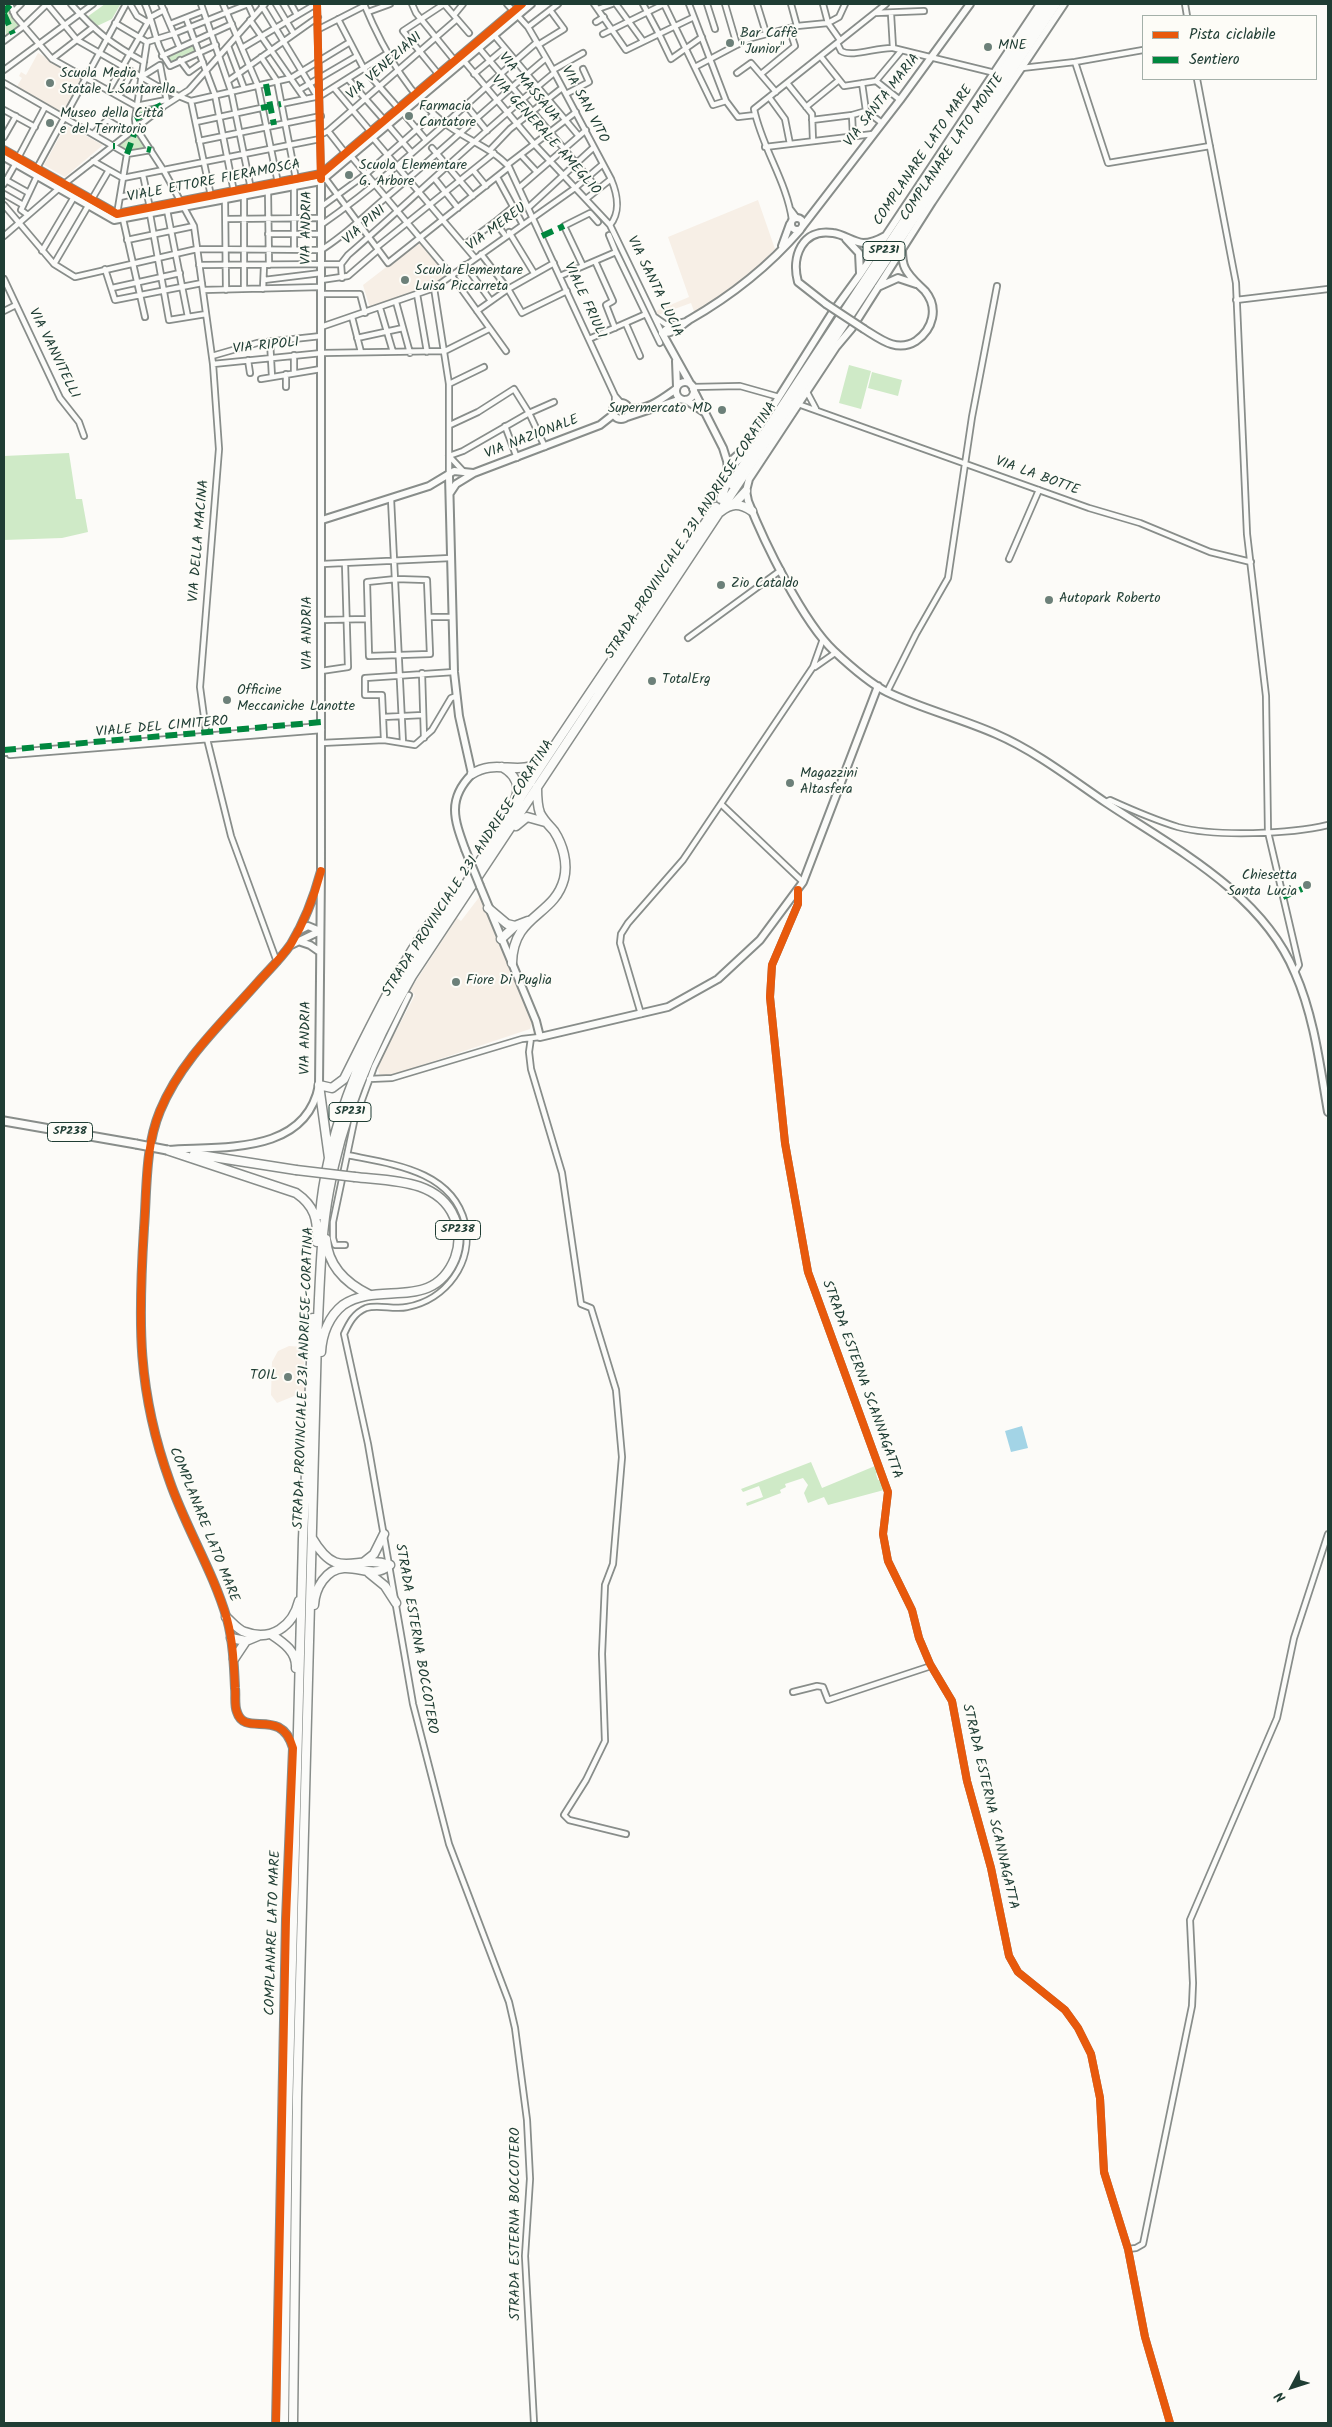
<!DOCTYPE html>
<meta charset="utf-8">
<style>
body{margin:0}
#map{position:relative;width:1332px;height:2427px;overflow:hidden;background:#fcfbf8;font-family:Kalam,sans-serif}
canvas{display:block}
.frame{position:absolute;inset:0;border:5px solid #1f3d34;pointer-events:none}
.legend{position:absolute;left:1142px;top:15px;width:175px;height:65px;box-sizing:border-box;background:#fdfcf7;border:1px solid #a4b0a9;margin:0;padding:6px 9px;list-style:none;font-size:15px;color:#1f3d34}
.legend li{display:flex;align-items:center;gap:10px;height:25px}
.legend b{width:25px;border:1px solid #a4b0a9}
.north{position:absolute;left:1267px;top:2362px;width:50px;height:50px;-webkit-text-stroke:4px #fdfcf7;paint-order:stroke;rotate:230deg;font-size:14px;font-weight:700;line-height:20px;text-align:center;color:#1f3d34}
.north::after{content:'';display:block;margin:auto;width:18px;height:22px;background:#1f3d34;clip-path:polygon(50% 0,100% 100%,50% 72%,0 100%)}
</style>
<div id="map">
<canvas width="1332" height="2427"></canvas>
<div class="frame"></div>
<ul class="legend">
<li><b style="height:6px;background:#e8590c"></b>Pista ciclabile</li>
<li><b style="height:6px;background:#00873e"></b>Sentiero</li>
</ul>
<div class="north">N</div>
</div>
<script>
const ctx = document.querySelector('canvas').getContext('2d');
ctx.lineJoin = 'round';
function paint(path, color) {
  ctx.fillStyle = color;
  ctx.fill(path, 'evenodd');
}
function stroke(path, color, width, dash) {
  ctx.strokeStyle = color;
  ctx.lineWidth = width;
  ctx.lineCap = dash ? 'butt' : 'round';
  ctx.setLineDash(dash || []);
  ctx.stroke(path);
}
function label(font, color, halo, rows, align = 'center') {
  ctx.font = font + ' Kalam,sans-serif';
  ctx.lineWidth = 4;
  ctx.setLineDash([]);
  ctx.textBaseline = 'middle';
  ctx.strokeStyle = halo;
  ctx.fillStyle = color;
  for (const [text, x, y, turn = 0] of rows) {
    ctx.save();
    ctx.translate(x, y);
    ctx.rotate((+turn || 0) * Math.PI / 180);
    ctx.textAlign = isNaN(turn) ? turn : align;
    if (halo) ctx.strokeText(text, 0, 0);
    ctx.fillText(text, 0, 0);
    ctx.restore();
  }
}
const built = new Path2D(`
 M38,53L84,79L64,115L16,88L22,78L19,76L21,72L26,75Z
 M66,125L103,145L65,177L44,165Z
 M758,200L775,249L737,286L695,314L691,303L658,315L656,311L689,297L668,237Z
 M420,241L448,274L431,288L370,308L363,285Z
 M480,896L532,1023L530,1029L386,1077L380,1076L377,1066L390,1037L394,1035L415,995L410,990L457,918L461,921Z
 M289,1346L304,1347V1392L277,1403L271,1395L272,1362L278,1351Z`);
const green = new Path2D(`
 M4,4H6L19,27L6,37Z
 M105,4L120,5L112,19L95,27L87,17Z
 M192,44L195,51L170,63L165,57Z
 M162,103L164,105L137,126L138,108Z
 M135,131L147,149L128,151L115,146Z
 M849,365L871,371L861,409L839,403Z
 M872,372L902,380L898,396L868,388Z
 M69,453L76,499H82L88,532L62,538L4,540V456Z
 M811,1462L822,1488L875,1466L878,1472L876,1474L878,1480L882,1481L884,1490L828,1505L824,1497L808,1503L804,1493L808,1485L803,1478L785,1484L786,1487L780,1490L781,1493L747,1506L746,1503L763,1497L759,1486L743,1492L741,1489Z`);
const water = new Path2D(`
 M1022,1426L1028,1448L1011,1452L1005,1431Z`);
const street = new Path2D(`
 M10,4L15,16L52,59L136,106L166,100
 M47,4L77,40L164,90L191,101
 M71,4C96,32 111,44 144,62
 M130,4L137,16L147,22
 M145,4C155,26 155,46 170,66L216,45
 M161,4L180,48
 M201,4L231,91L251,189
 M223,4L258,86L278,183
 M276,4L294,34
 M291,4L297,15
 M317,4L321,174
 M364,4C381,45 407,93 443,122C464,139 491,147 509,167L615,396L622,404
 M412,4L416,13L455,61
 M444,4L469,33
 M507,4L528,27L553,70L611,179C617,193 621,212 610,225
 M594,4L626,50L659,34L671,59L702,37
 M616,4L643,41
 M643,4L659,34L694,17
 M664,4L713,105L726,101
 M689,4L726,101L738,117L755,115
 M707,4L715,29
 M725,4L737,45
 M757,4L766,33
 M791,4L797,26
 M823,4L828,23L840,40
 M1185,4L1187,16
 M262,6L315,93L320,96
 M598,9L612,4
 M13,12L21,4
 M368,12L390,4
 M875,13L924,11
 M891,14L893,48
 M253,15L248,4L173,34L147,42L135,119L136,128L164,171L194,226L213,364L219,449L200,687L207,739L231,836L277,962
 M454,15L463,4
 M186,18L215,95L234,192
 M338,19L364,69L399,109
 M250,20L305,99
 M596,22L604,17
 M115,23L147,42
 M170,24L203,11
 M528,27L558,4
 M319,29L364,6
 M603,34L664,4
 M494,35L578,135
 M4,41L24,26L47,4
 M837,43L841,51C852,58 877,47 893,48L995,73
 M538,45L564,29L550,10
 M228,46L244,88
 M242,48L316,4
 M479,48L598,189
 M162,56L232,24
 M261,57L277,81L296,179
 M821,57L844,86L876,81L901,51
 M52,59L92,28
 M180,60L189,72L203,62
 M464,61L535,145L610,225L662,333
 M1075,62L1108,163L1210,146
 M695,67L748,39L797,26L828,23L839,17L845,4
 M1022,68L1075,62L1143,50
 M4,70L93,4
 M553,70L583,53
 M737,73L751,63L776,92
 M474,74L505,48
 M761,74L795,46L789,28
 M439,75L403,31L444,4
 M141,77L160,65L167,102
 M348,79L385,121
 M1197,79L1236,283L1247,534L1266,696L1268,832L1299,965L1295,972
 M228,81L318,17
 M876,81L900,100
 M4,83L127,154L151,150
 M787,83L812,114L813,141
 M862,83L866,111L882,123
 M334,88L371,132
 M109,90L151,17L164,10
 M299,90L357,56
 M566,94L589,82L583,69
 M119,96L132,72
 M769,97L785,119L790,144
 M191,101L291,78L350,42
 M191,101L211,196
 M281,104L320,96L388,53
 M465,104L487,131
 M806,107L839,80
 M4,110L35,127
 M403,113L426,140
 M852,115L853,137
 M812,120L852,115L866,111
 M196,122L261,108
 M388,125L412,153
 M328,131L346,154
 M93,134L107,120L129,133
 M320,135L328,131L457,19
 M4,137L16,116
 M373,138L475,258
 M199,141L321,116
 M765,147L873,134
 M432,148L473,196
 M490,150L510,129L562,88
 M521,155L537,172
 M351,156L452,276L506,351
 M18,158L45,107
 M93,161L123,178L320,139
 M507,165L576,112
 M37,168L126,4
 M473,170L486,186
 M143,175L150,208
 M497,177L522,223
 M325,178L388,263L509,167
 M4,179L29,193
 M435,179L458,208
 M4,184L16,163
 M294,186V250
 M520,187L586,130
 M268,191L269,265
 M4,194L23,205
 M120,197L146,191
 M92,199L109,170
 M586,199L611,179
 M225,200L226,290
 M4,205L54,264L75,277L197,249L321,250C344,236 363,217 383,200C438,154 490,105 545,59
 M321,207L366,174L434,114
 M529,207L594,147
 M167,210L188,317
 M791,210L797,218
 M117,214L127,154
 M150,214L169,320L206,314
 M28,215L21,210L37,176
 M123,219L145,317
 M227,219L321,218
 M792,220C787,182 762,148 754,109L886,4
 M495,222L513,207
 M321,225C398,171 465,104 536,43
 M509,232L534,273
 M268,234H320
 M4,236L64,184L164,106L189,90L265,4
 M127,240L194,226
 M464,245L495,222L505,235
 M377,247L494,153
 M42,251L74,197
 M616,252L660,343
 M481,254L508,289L522,313L567,291
 M595,261L613,301L606,305L615,328
 M54,264L88,206
 M341,264L342,278
 M199,265L341,264L348,255C417,195 483,131 554,73
 M465,265L491,301
 M583,266L564,226L590,213L598,222
 M105,269L115,300L202,283
 M560,276L616,252L609,235
 M4,279L60,398L79,422L84,436
 M264,280L321,273
 M321,280L348,276L378,250
 M112,288L180,273
 M434,288L449,384V474
 M244,289V196
 M263,289L264,265
 M203,290L321,287
 M321,294H360L365,313
 M417,294L427,352
 M1236,300L1328,289
 M396,302L410,353
 M380,308L393,352
 M4,311L16,305
 M477,311L508,289L554,263
 M352,317L361,352
 M655,317L665,324L673,325
 M626,324L640,356
 M321,327L434,288L575,188L603,164
 M357,338L403,328
 M589,339L646,314
 M270,341L272,377
 M294,355V372
 M212,356L257,343L321,336
 M248,360L250,373
 M213,364L322,353L445,351L489,329
 M286,374V387
 M261,379L321,369
 M449,384L484,367
 M693,387L740,386L779,397
 M807,392L816,409
 M798,404L1089,508L1140,523L1210,552L1251,562
 M615,408V396
 M450,425L478,412L514,389L529,413L545,447
 M505,426L517,458
 M449,456L463,451L529,413L554,402
 M450,457L463,471
 M391,499L403,743
 M1009,559L1039,490
 M322,564L451,558
 M396,579L427,580L430,654L369,656L367,582Z
 M429,617H452
 M321,620L367,619
 M688,638L781,570
 M815,667L835,653
 M321,671L348,667L345,563
 M422,673L424,738
 M887,692L916,634L948,578L972,417L997,286
 M383,717L423,715
 M384,740L382,695H365V678L454,672
 M321,743L384,740L415,745L432,730L451,698L457,696
 M4,753L321,726
 M10,755L322,730
 M1106,802L1110,800C1132,810 1155,820 1178,827C1216,837 1290,834 1328,825
 M721,804L803,882
 M798,890V904L772,965L770,997L785,1143L808,1272L888,1492L883,1534L888,1561L912,1610L919,1638L930,1664L952,1701L967,1781L991,1868L1009,1956L1018,1972L1065,2010L1078,2028L1091,2054L1100,2098L1104,2172L1128,2249L1145,2337L1170,2423
 M641,1014L620,943L621,934L628,923L683,860L813,667L823,639
 M531,1038L529,1052L531,1069L562,1173L581,1304L591,1308L616,1390L622,1457L613,1564L605,1585L602,1654L605,1741L586,1780L564,1815L569,1820L626,1834
 M369,1079L392,1078L522,1039L540,1037
 M347,1155C391,1164 452,1170 465,1223C474,1262 446,1300 407,1307C394,1310 378,1304 366,1308C354,1313 349,1323 344,1334L368,1444L413,1704L449,1844L509,2002L515,2028L527,2120L530,2179L525,2256L534,2423
 M345,1245H335L333,1238V1222L354,1122L374,1067L409,995
 M793,1692L817,1686L823,1687L828,1700L931,1666
 M1128,2249L1136,2248L1143,2244L1192,2006L1193,1983L1190,1920L1277,1718L1294,1638L1328,1534`);
const secondary = new Path2D(`
 M1064,4L932,202L852,328L836,347L749,479L746,491L748,501C764,542 803,622 834,651C849,665 869,683 887,692C922,709 960,718 996,734C1035,751 1070,778 1105,802C1174,848 1262,893 1295,973C1314,1016 1320,1066 1328,1112
 M4,150L117,214L321,174L522,4
 M4,157L114,220L321,181L531,4
 M791 224a6 6 0 1 1 12 0a6 6 0 1 1-12 0Z
 M802,227L900,100L970,4
 M846,239L859,253L860,273
 M782,246L790,224
 M878,287L898,278L916,284
 M826,304L798,282C791,257 802,228 833,233C843,234 853,242 863,243C871,243 878,240 885,236
 M864,329C880,339 897,353 916,341C933,329 939,308 925,291C918,284 909,277 905,268C902,262 902,255 902,249
 M662,333C674,334 680,326 689,320C731,296 768,267 800,230
 M662,333L691,385
 M662,333L670,326L686,322
 M676,361L677,387
 M676 391a9 9 0 1 1 18 0a9 9 0 1 1-18 0Z
 M693,389L723,448L728,464
 M686,400L704,412
 M613 411a8 8 0 1 1 16 0a8 8 0 1 1-16 0Z
 M628,408C646,412 662,399 676,389
 M627,417L681,399
 M728,464H734L740,459L832,313L859,276L1040,4
 M728,464L743,450
 M449,476L454,672L459,716L472,774C447,799 454,819 465,849
 M450,493L456,484L474,473L600,425L614,414
 M322,520L429,486L454,471L473,473
 M480,886L536,1021L540,1037L668,1007L718,979L760,940L803,882L878,686
 M298,931L308,926L320,931
 M298,941L310,945L320,952
 M291,945L320,931
 M168,1150C223,1146 306,1155 319,1085L321,871V174
 M276,2423L286,1919L293,1748C281,1706 245,1738 237,1712C234,1705 236,1695 235,1688C234,1665 233,1641 227,1619C213,1571 186,1528 170,1482C137,1391 138,1323 144,1228C147,1189 145,1147 160,1111C181,1060 223,1022 259,981C270,969 282,957 291,944C305,921 314,897 321,871`);
const primary = new Path2D(`
 M4,1121L136,1144`);
const highway = new Path2D(`
 M731,484L1047,4
 M721,499L728,477V464
 M734,504L746,491
 M720,512C732,503 739,503 752,511
 M502,767C515,774 521,786 515,800
 M472,774C496,758 518,777 543,761
 M516,826L527,817L545,822
 M488,908L507,924L515,926
 M501,939L515,926L528,921
 M512,963C513,914 554,917 564,879C568,863 563,845 554,831C549,825 544,821 540,813C537,805 537,795 537,787
 M167,1150L296,1193C315,1206 318,1220 317,1242
 M194,1154L296,1170
 M329,1158L319,1085L332,1088L344,1079C364,1040 423,913 457,895
 M320,1215C326,1140 360,1051 398,986C417,952 443,921 464,887C544,757 631,633 716,507
 M326,1239C328,1267 347,1284 370,1295
 M321,1352C322,1334 329,1316 343,1305C379,1280 433,1313 455,1258C460,1244 460,1230 454,1217C438,1179 390,1181 355,1177
 M312,1538C339,1584 354,1553 390,1565
 M364,1562L374,1554L384,1534
 M369,1573L385,1586L396,1603
 M314,1605C315,1588 326,1569 344,1568C362,1567 374,1578 390,1565
 M226,1617C232,1622 238,1630 245,1632C271,1642 293,1626 299,1601
 M272,1635C284,1643 297,1652 296,1668
 M231,1638L246,1641
 M234,1659L246,1641L258,1636
 M284,2423L288,2113L303,1539L313,1318
 M293,2423L297,2097L317,1338C320,1289 320,1239 329,1191C342,1114 374,1042 412,976L1056,4`);
const secondaryBridge = new Path2D(`
 M826,304L864,329
 M465,849L480,886`);
const primaryBridge = new Path2D(`
 M136,1144L167,1150`);
const highwayBridge = new Path2D(`
 M296,1170L355,1177`);
const quiet = new Path2D(`
 M4,12L10,5
 M4,14L13,34
 M266,84L274,125
 M261,108L281,104
 M135,119L163,104
 M113,146H115
 M147,149L151,150
 M127,154L137,126
 M542,236L564,226
 M4,750L322,722
 M1283,897L1302,889`);
const cycleway = new Path2D(`
 M317,4L321,179
 M4,150L117,214L321,174L522,4
 M798,890V904L772,965L770,997L785,1143L808,1272L888,1492L883,1534L888,1561L912,1610L919,1638L930,1664L952,1701L967,1781L991,1868L1009,1956L1018,1972L1065,2010L1078,2028L1091,2054L1100,2098L1104,2172L1128,2249L1145,2337L1170,2423
 M276,2423L286,1919L293,1748C281,1706 245,1738 237,1712C234,1705 236,1695 235,1688C234,1665 233,1641 227,1619C213,1571 186,1528 170,1482C137,1391 138,1323 144,1228C147,1189 145,1147 160,1111C181,1060 223,1022 259,981C270,969 282,957 291,944C305,921 314,897 321,871`);
const markers = [
 [730,43,5,"#6c8079"],
 [988,47,5,"#6c8079"],
 [50,83,5,"#6c8079"],
 [409,116,5,"#6c8079"],
 [50,123,5,"#6c8079"],
 [349,175,5,"#6c8079"],
 [405,280,5,"#6c8079"],
 [722,410,5,"#6c8079"],
 [721,585,5,"#6c8079"],
 [1049,600,5,"#6c8079"],
 [652,681,5,"#6c8079"],
 [227,700,5,"#6c8079"],
 [790,783,5,"#6c8079"],
 [1307,885,5,"#6c8079"],
 [456,982,5,"#6c8079"],
 [288,1377,5,"#6c8079"]
];
const shields = [
 [884,251,42],
 [350,1112,42],
 [70,1132,45],
 [458,1230,45]
];
const shieldNames = [
 ["SP231",884,251],
 ["SP231",350,1112],
 ["SP238",70,1132],
 ["SP238",458,1230]
];
const poiNames = [
 ["Bar Caffè",740,35],
 ["\"Junior\"",740,51],
 ["MNE",998,47],
 ["Scuola Media",60,75],
 ["Statale L.Santarella",60,91],
 ["Farmacia",419,108],
 ["Cantatore",419,124],
 ["Museo della Città",60,115],
 ["e del Territorio",60,131],
 ["Scuola Elementare",359,167],
 ["G. Arbore",359,183],
 ["Scuola Elementare",415,272],
 ["Luisa Piccarreta",415,288],
 ["Supermercato MD",712,410,"right"],
 ["Zio Cataldo",731,585],
 ["Autopark Roberto",1059,600],
 ["TotalErg",662,681],
 ["Officine",237,692],
 ["Meccaniche Lanotte",237,708],
 ["Magazzini",800,775],
 ["Altasfera",800,791],
 ["Chiesetta",1297,877,"right"],
 ["Santa Lucia",1297,893,"right"],
 ["Fiore Di Puglia",466,982],
 ["TOIL",278,1377,"right"]
];
const streetNames = [
 ["VIA VENEZIANI",385,67,-41],
 ["VIA MASSAUA",528,88,50],
 ["VIA SANTA MARIA",883,101,-52],
 ["VIA SAN VITO",584,105,62],
 ["VIA GENERALE AMEGLIO",545,136,48],
 ["COMPLANARE LATO MONTE",953,148,-56],
 ["COMPLANARE LATO MARE",924,156,-56],
 ["VIALE ETTORE FIERAMOSCA",214,182,-11],
 ["VIA PINI",365,226,-41],
 ["VIA ANDRIA",308,228,-89],
 ["VIA MEREU",497,228,-36],
 ["VIA SANTA LUCIA",654,287,64],
 ["VIALE FRIULI",584,301,65],
 ["VIA RIPOLI",266,347,-6],
 ["VIA VANVITELLI",53,354,64],
 ["VIA NAZIONALE",532,438,-21],
 ["VIA LA BOTTE",1037,477,20],
 ["STRADA PROVINCIALE 231 ANDRIESE-CORATINA",692,531,-57],
 ["VIA DELLA MACINA",200,541,-85],
 ["VIA ANDRIA",309,633,-90],
 ["VIALE DEL CIMITERO",162,728,-5],
 ["STRADA PROVINCIALE 231 ANDRIESE-CORATINA",469,869,-57],
 ["VIA ANDRIA",307,1038,-89],
 ["STRADA PROVINCIALE 231 ANDRIESE-CORATINA",305,1378,-88],
 ["STRADA ESTERNA SCANNAGATTA",861,1380,70],
 ["COMPLANARE LATO MARE",203,1525,68],
 ["STRADA ESTERNA BOCCOTERO",415,1639,80],
 ["STRADA ESTERNA SCANNAGATTA",989,1807,77],
 ["COMPLANARE LATO MARE",274,1933,-88],
 ["STRADA ESTERNA BOCCOTERO",517,2224,-90]
];
paint(built, '#f7efe6');
paint(green, '#cfeac7');
paint(water, '#a3d4e6');
stroke(street, '#888d8a', 8);
stroke(secondary, '#888d8a', 10);
stroke(primary, '#888d8a', 11);
stroke(highway, '#888d8a', 11);
stroke(street, '#fbfbf9', 4.5);
stroke(secondary, '#fbfbf9', 6);
stroke(primary, '#fbfbf9', 7);
stroke(highway, '#fbfbf9', 8);
stroke(secondaryBridge, '#888d8a', 10, []);
stroke(primaryBridge, '#888d8a', 11, []);
stroke(highwayBridge, '#888d8a', 11, []);
stroke(secondaryBridge, '#fbfbf9', 6);
stroke(primaryBridge, '#fbfbf9', 7);
stroke(highwayBridge, '#fbfbf9', 8);
stroke(quiet, '#00873e', 6, [12, 6]);
stroke(cycleway, '#e8590c', 8);
for (const [x, y, r, color] of markers) {
  const dot = new Path2D();
  dot.arc(x, y, r, 0, 2 * Math.PI);
  ctx.fillStyle = color;
  ctx.fill(dot);
  stroke(dot, '#fdfcf7', 2);
}
for (const [x, y, w] of shields) {
  const box = new Path2D();
  box.roundRect(x - w / 2, y - 9.5, w, 19, 4);
  ctx.fillStyle = '#fdfcf7';
  ctx.fill(box);
  stroke(box, '#1f3d34', 1);
}
label('bold 12px', '#1f3d34', null, shieldNames);
label('14px', '#1f3d34', '#fdfcf7', poiNames, 'left');
label('14px', '#1f3d34', '#fdfcf7', streetNames);
</script>
